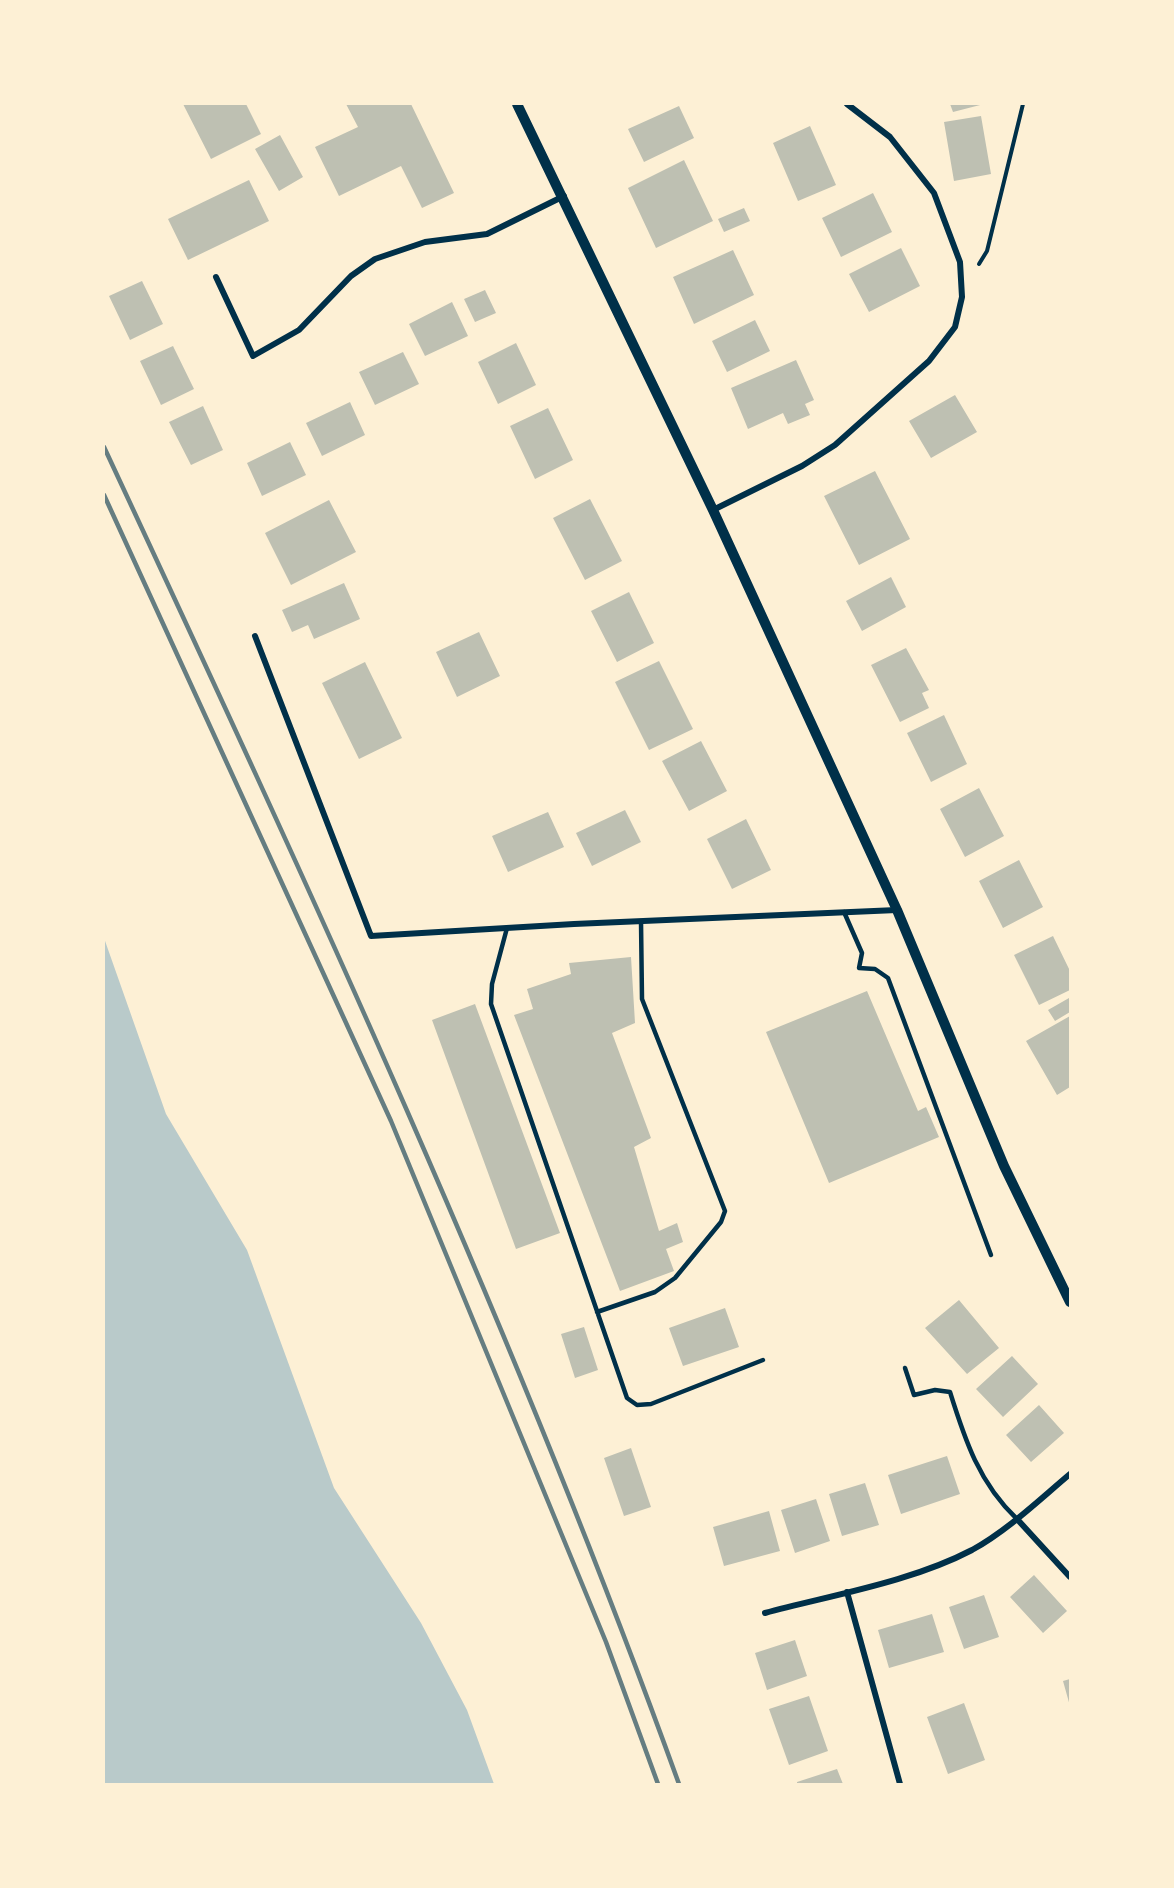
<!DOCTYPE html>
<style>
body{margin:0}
#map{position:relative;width:1174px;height:1888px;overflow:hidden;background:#fdf0d5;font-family:"Archivo Narrow",sans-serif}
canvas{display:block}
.frame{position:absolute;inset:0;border:105px solid #fdf0d5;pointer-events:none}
</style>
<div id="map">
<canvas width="1174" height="1888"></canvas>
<div class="frame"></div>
</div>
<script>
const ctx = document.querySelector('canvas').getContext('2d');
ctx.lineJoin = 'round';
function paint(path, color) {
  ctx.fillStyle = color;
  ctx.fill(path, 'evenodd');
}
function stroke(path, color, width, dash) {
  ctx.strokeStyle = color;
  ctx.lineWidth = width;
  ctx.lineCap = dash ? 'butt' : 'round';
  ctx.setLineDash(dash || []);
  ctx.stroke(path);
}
const green = new Path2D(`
 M104,938L166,1114L247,1250L334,1488L421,1623L467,1710L494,1784H104Z`);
const building = new Path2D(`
 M183,104H246L261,134L211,159Z
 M346,104H411L454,193L422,208L401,166L339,196L315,147L358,127Z
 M950,104H984L953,112Z
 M679,106L694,138L644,162L628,129Z
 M981,116L991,174L954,181L944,122Z
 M810,126L836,185L798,201L773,143Z
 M280,135L303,177L279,191L255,149Z
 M684,160L713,221L656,248L628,188Z
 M249,180L269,221L188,260L168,219Z
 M873,193L892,232L841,257L822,218Z
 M744,208L750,221L724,232L718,219Z
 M901,248L920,286L869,312L849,274Z
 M733,250L754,295L694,324L673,277Z
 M142,281L163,324L130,340L109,296Z
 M485,290L496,313L475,322L464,299Z
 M452,302L468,336L425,356L409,324Z
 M755,320L770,351L727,372L712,341Z
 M516,343L536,385L498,404L478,362Z
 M173,346L194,389L161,405L140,361Z
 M403,352L419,384L375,405L359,372Z
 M796,360L814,400L805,404L810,415L788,424L783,413L748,429L731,388Z
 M955,395L977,432L931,458L909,421Z
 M350,402L365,435L322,456L306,423Z
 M203,406L223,450L191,465L169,422Z
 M548,408L573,460L535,479L510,426Z
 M290,442L306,475L262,496L247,463Z
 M875,471L910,539L859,565L824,496Z
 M590,499L622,561L585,580L553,518Z
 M329,500L356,552L291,585L265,533Z
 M891,577L906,607L862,631L846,601Z
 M344,583L360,619L314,639L308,625L292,632L282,610Z
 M629,592L654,643L617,662L591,611Z
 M479,632L500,676L457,697L436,652Z
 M906,648L929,690L922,693L929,708L900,722L871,665Z
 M659,661L693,729L649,750L615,682Z
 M365,662L402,738L359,759L322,683Z
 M944,715L967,764L931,782L907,733Z
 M701,741L727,791L689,811L662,761Z
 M979,788L1004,836L965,857L940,809Z
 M625,810L641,842L592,866L576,833Z
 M548,812L564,847L508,872L492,836Z
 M746,819L771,870L732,889L707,839Z
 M1019,860L1043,907L1003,928L979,881Z
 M1053,936L1070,971V990L1039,1005L1014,955Z
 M631,957L635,1023L612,1033L651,1138L634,1147L659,1231L677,1223L683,1242L666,1249L674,1271L620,1291L514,1015L533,1009L527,989L571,974L569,963Z
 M867,991L918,1111L926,1107L939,1137L829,1183L766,1032Z
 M1069,998L1070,1012L1055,1021L1048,1010Z
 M475,1004L560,1233L516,1249L432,1020Z
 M1070,1016V1087L1057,1095L1026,1041Z
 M959,1300L999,1348L967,1374L925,1328Z
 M725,1308L739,1347L683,1366L669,1328Z
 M584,1327L598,1370L575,1378L561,1334Z
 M1012,1356L1038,1384L1003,1417L976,1389Z
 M1039,1405L1064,1433L1031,1462L1006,1435Z
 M631,1448L651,1507L624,1516L604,1458Z
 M947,1456L960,1494L901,1514L888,1475Z
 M865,1483L879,1525L842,1536L829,1494Z
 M816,1499L830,1541L795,1553L781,1510Z
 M769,1511L780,1551L724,1566L713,1527Z
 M1034,1575L1067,1611L1043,1633L1010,1597Z
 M984,1595L999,1637L964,1649L949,1607Z
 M932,1614L944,1652L889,1668L878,1630Z
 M795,1640L807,1676L767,1690L755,1653Z
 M1070,1679V1706L1063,1681Z
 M809,1696L828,1751L789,1765L769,1709Z
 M964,1703L985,1760L948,1774L927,1717Z
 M837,1769L843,1784H797V1782Z`);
const path = new Path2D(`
 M979,264L987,251L1023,104`);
const service = new Path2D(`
 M844,912L862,953L859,968L875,969L888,978L991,1255
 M507,928L492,984L491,1004L627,1398L637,1405L651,1404L763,1360
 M597,1312L655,1292L675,1278L721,1222L725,1211L642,999L641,921
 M905,1368L914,1395L935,1390L950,1392C965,1440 979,1483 1017,1519`);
const minor = new Path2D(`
 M216,277L253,356L299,330L351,276L375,259L425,242L487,234L564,196
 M713,510L802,466L835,445L929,361L955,327L962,297L960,262L934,193L890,137L847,104
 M255,636L371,936L574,924L897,910
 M1017,1519L1070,1577
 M847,1592L900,1784
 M765,1613C832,1595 911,1582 972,1550C1008,1530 1039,1500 1070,1474`);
const tertiary = new Path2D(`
 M517,104L713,510L897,910L1004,1166L1070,1302`);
const rail = new Path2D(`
 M104,447C309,887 514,1328 679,1784
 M104,495L391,1121L606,1642L658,1784`);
paint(green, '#b9caca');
paint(building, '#bec0b2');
stroke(path, '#003049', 4);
stroke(service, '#003049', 4.5);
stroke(minor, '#003049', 6);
stroke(tertiary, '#003049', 10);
stroke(rail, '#657d81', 4.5);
</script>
